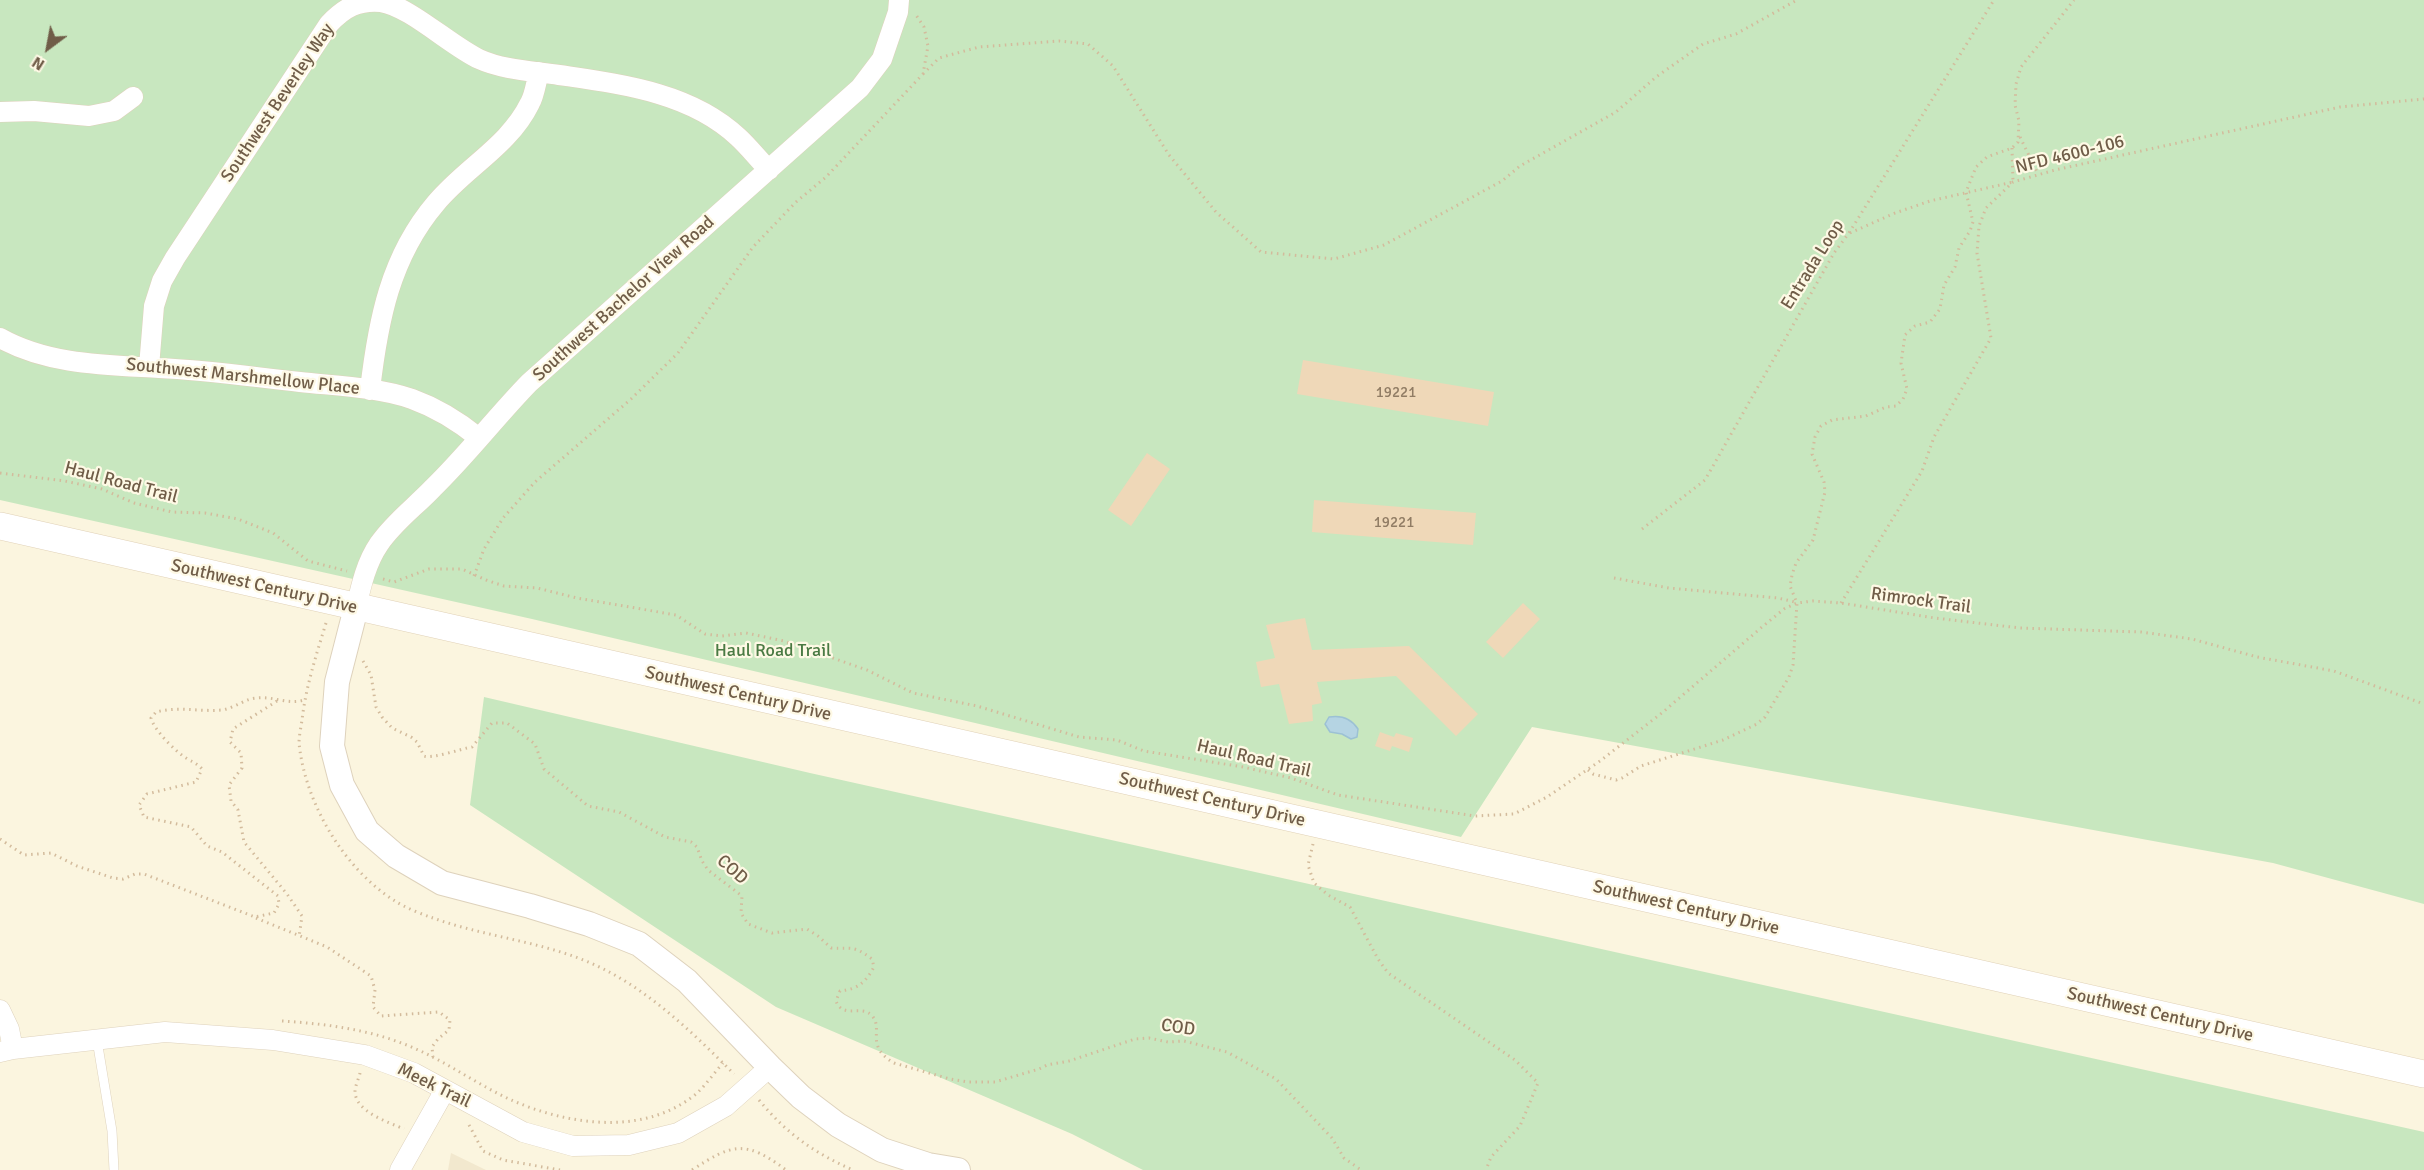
<!DOCTYPE html>
<style>
body{margin:0}
#map{position:relative;width:2424px;height:1170px;overflow:hidden;background:#fbf5df;font-family:Signika,sans-serif}
canvas{display:block}
.north{position:absolute;left:18px;top:18px;width:60px;height:60px;-webkit-text-stroke:4px #fef9e5;paint-order:stroke;rotate:212deg;font-size:16px;font-weight:700;line-height:24px;text-align:center;color:#705d48}
.north::after{content:'';display:block;margin:auto;width:21px;height:27px;background:#705d48;clip-path:polygon(50% 0,100% 100%,50% 72%,0 100%)}
</style>
<div id="map">
<canvas width="2424" height="1170"></canvas>
<div class="north">N</div>
</div>
<script>
const ctx = document.querySelector('canvas').getContext('2d');
ctx.lineJoin = 'round';
function paint(path, color) {
  ctx.fillStyle = color;
  ctx.fill(path, 'evenodd');
}
function stroke(path, color, width, dash) {
  ctx.strokeStyle = color;
  ctx.lineWidth = width;
  ctx.lineCap = dash ? 'butt' : 'round';
  ctx.setLineDash(dash || []);
  ctx.stroke(path);
}
function label(font, color, halo, rows, align = 'center') {
  ctx.font = font + ' Signika,sans-serif';
  ctx.lineWidth = 4.5;
  ctx.setLineDash([]);
  ctx.textBaseline = 'middle';
  ctx.strokeStyle = halo;
  ctx.fillStyle = color;
  for (const [text, x, y, turn = 0] of rows) {
    ctx.save();
    ctx.translate(x, y);
    ctx.rotate((+turn || 0) * Math.PI / 180);
    ctx.textAlign = isNaN(turn) ? turn : align;
    if (halo) ctx.strokeText(text, 0, 0);
    ctx.fillText(text, 0, 0);
    ctx.restore();
  }
}
const residential = new Path2D(`
 M451,1153L486,1170H448Z`);
const green = new Path2D(`
 M0,0H2424V904L2273,863L1532,727L1461,837L532,619L0,500Z
 M484,697L810,773L2424,1132V1170H1143L1072,1134L776,1007L470,805Z`);
const water = new Path2D(`
 M1329,717C1341,715 1351,718 1358,729L1357,737L1351,739L1342,734L1330,732L1325,724Z`);
const building = new Path2D(`
 M1303,360L1494,392L1488,426L1297,394Z
 M1147,453L1170,469L1131,526L1108,510Z
 M1314,500L1476,513L1473,545L1312,532Z
 M1523,603L1540,619L1503,658L1486,642Z
 M1305,618L1312,650L1409,646L1478,714L1456,736L1396,676L1317,682L1322,703L1312,705L1313,721L1289,724L1279,684L1261,687L1256,662L1275,658L1266,625Z
 M1380,732L1394,737L1396,733L1413,738L1409,752L1392,746L1390,751L1375,746Z`);
const path = new Path2D(`
 M923,74L939,58L979,47L1059,41L1088,44L1113,66L1169,155L1216,212L1261,252L1334,259L1384,245L1502,181L1520,166L1616,112L1656,77L1703,44L1736,34L1797,0
 M2020,137L2038,174
 M1850,233L1895,213L1930,201L2013,182L2012,148
 M0,473L65,481L102,489L134,503L172,512L205,513L238,519L273,533L308,561L347,571
 M1642,529L1705,480L1834,253L1849,233L1994,0
 M474,576L484,549L503,518L535,482L631,399L678,353L753,247L796,202L826,177L923,74L928,46L924,27L916,15
 M1614,578L1669,588L1778,598L1795,602
 M383,579L394,582L429,569H462L486,580L504,586L537,588L577,598L676,615L705,634L722,636L746,633L784,641L867,670L913,693L977,706L1079,737L1117,740L1144,751L1243,767L1291,778L1338,795L1475,816L1514,814L1547,797L1600,761L1663,712L1762,627L1784,609L1797,603L1813,601L1841,603L1935,618L2020,628L2141,632L2192,639L2257,657L2334,671L2424,704
 M1841,603L1922,471L1934,437L1991,338L1977,253L1979,226L1986,208L2013,182L2055,170L2340,107L2424,99
 M326,623C316,656 306,686 302,720C301,727 299,736 299,743C305,803 344,869 395,901C406,908 421,914 433,918C483,936 537,941 586,961C644,985 690,1030 734,1074
 M363,661L371,675L376,707L382,717L392,728L411,737L417,742L424,756C433,759 460,749 472,747L492,723H507L535,744L544,769L588,806L619,812L665,837L691,842L697,847L702,861L708,870L742,896L741,913L748,924L772,933L807,929L818,936L831,948C853,949 853,945 872,959L874,967C865,983 858,989 840,991L836,1001C843,1020 863,1003 873,1017C883,1030 865,1046 894,1063L950,1079L968,1082H995L1039,1069L1047,1065L1069,1061L1135,1039L1149,1038L1168,1042L1184,1041L1227,1052L1276,1079L1332,1138L1344,1158L1361,1170
 M277,701L233,729L230,742L241,753L242,768L229,785L231,801L238,810L244,842L287,894L302,916L299,937
 M1588,770L1593,774L1616,780L1622,778L1641,766L1723,740L1757,724L1765,717L1789,677L1793,665L1797,603L1790,586L1792,575L1796,563L1813,540L1825,492L1824,482L1812,454L1815,437L1821,426L1832,420L1866,416L1886,407L1896,406L1903,399L1907,389L1901,363L1905,335L1915,326L1930,322L1940,309L1944,285L1955,267L1959,248L1970,231L1973,222L1966,192L1976,167L1987,157L2012,148L2018,142L2019,121L2015,105L2016,84L2021,67L2074,0
 M0,839L24,855L51,853L77,866L113,878L123,879L135,874H144L255,917L274,913L279,904L278,896L222,852L207,846L191,827L144,817L139,805L147,794L196,782L202,769C197,763 192,762 186,758C175,751 154,730 151,718L156,712C178,706 200,712 222,710C235,708 246,698 257,698C274,696 288,705 304,700
 M1313,844L1308,865L1314,883L1328,895L1350,907L1378,959L1388,973L1515,1060L1538,1083L1520,1126L1491,1157L1486,1170
 M256,918L327,947L371,976L375,990L373,1007L381,1016L439,1012L450,1020L449,1030L438,1039L432,1047L433,1057
 M282,1021C328,1024 374,1030 416,1049C448,1063 477,1084 509,1099C567,1125 643,1137 696,1094C706,1085 714,1073 723,1063
 M360,1073C359,1078 355,1086 355,1092C356,1112 388,1122 404,1129
 M759,1100C786,1133 814,1153 853,1170
 M469,1125L483,1151L503,1160L560,1170
 M692,1170C732,1144 745,1139 786,1170`);
const service = new Path2D(`
 M97,1040L112,1131L114,1170`);
const minor = new Path2D(`
 M0,112L34,111L89,116L114,111L133,97
 M0,338C48,365 106,365 159,368C206,370 253,377 300,382C337,386 377,387 412,399C437,408 458,421 479,438
 M149,367L154,306L162,281L175,258L329,24C344,8 358,0 381,2C409,6 451,46 479,59C503,70 533,71 559,75C620,84 690,92 738,137C749,147 758,159 769,170
 M370,390C378,321 390,257 436,203C466,167 509,146 530,103C535,94 536,82 539,72
 M356,608C361,586 366,563 379,544C394,522 415,507 433,488C467,455 496,417 529,383L860,88L882,59L898,12L899,0
 M0,1010L9,1029L13,1049
 M0,1052L13,1049L165,1032L273,1040L365,1055L414,1073L523,1132L573,1146L629,1145L678,1133L726,1106L770,1067
 M400,1170L445,1090`);
const tertiary = new Path2D(`
 M356,608L337,682L332,746L342,785L367,831L396,856L442,883L530,906L589,924L639,944L687,981L770,1067L801,1097L838,1125L882,1150L928,1165L958,1170`);
const secondary = new Path2D(`
 M0,526L2424,1074`);
const numberNames = [
 ["19221",1396,393],
 ["19221",1394,523]
];
const streetNames = [
 ["Southwest Beverley Way",278,103,-56],
 ["NFD 4600-106",2070,155,-14],
 ["Entrada Loop",1813,265,-58],
 ["Southwest Bachelor View Road",624,299,-42],
 ["Southwest Marshmellow Place",243,377,6],
 ["Haul Road Trail",121,483,15],
 ["Southwest Century Drive",264,587,13],
 ["Rimrock Trail",1921,601,8],
 ["Southwest Century Drive",738,694,13],
 ["Haul Road Trail",1254,759,13],
 ["Southwest Century Drive",1212,800,13],
 ["COD",732,870,41],
 ["Southwest Century Drive",1686,908,13],
 ["Southwest Century Drive",2160,1015,13],
 ["COD",1178,1028,8],
 ["Meek Trail",434,1086,26]
];
const parkNames = [
 ["Haul Road Trail",773,651]
];
paint(residential, '#f2e8ce');
paint(green, '#c8e7bf');
paint(water, '#b5d4e3');
stroke(water, '#9cc1d4', 1.5);
paint(building, '#efd8b8');
stroke(service, '#ded2bc', 10);
stroke(minor, '#ded2bc', 21);
stroke(tertiary, '#ded2bc', 26);
stroke(secondary, '#e0d1b7', 28);
stroke(path, '#d3bb9c', 3, [1.5, 4.5]);
stroke(service, '#fff', 9);
stroke(minor, '#fff', 20);
stroke(tertiary, '#fff', 24);
stroke(secondary, '#fff', 27);
label('15px', '#907c64', null, numberNames);
label('18px', '#705d48', '#fef9e5', streetNames);
label('18px', '#4a7a43', '#fef9e5', parkNames);
</script>
